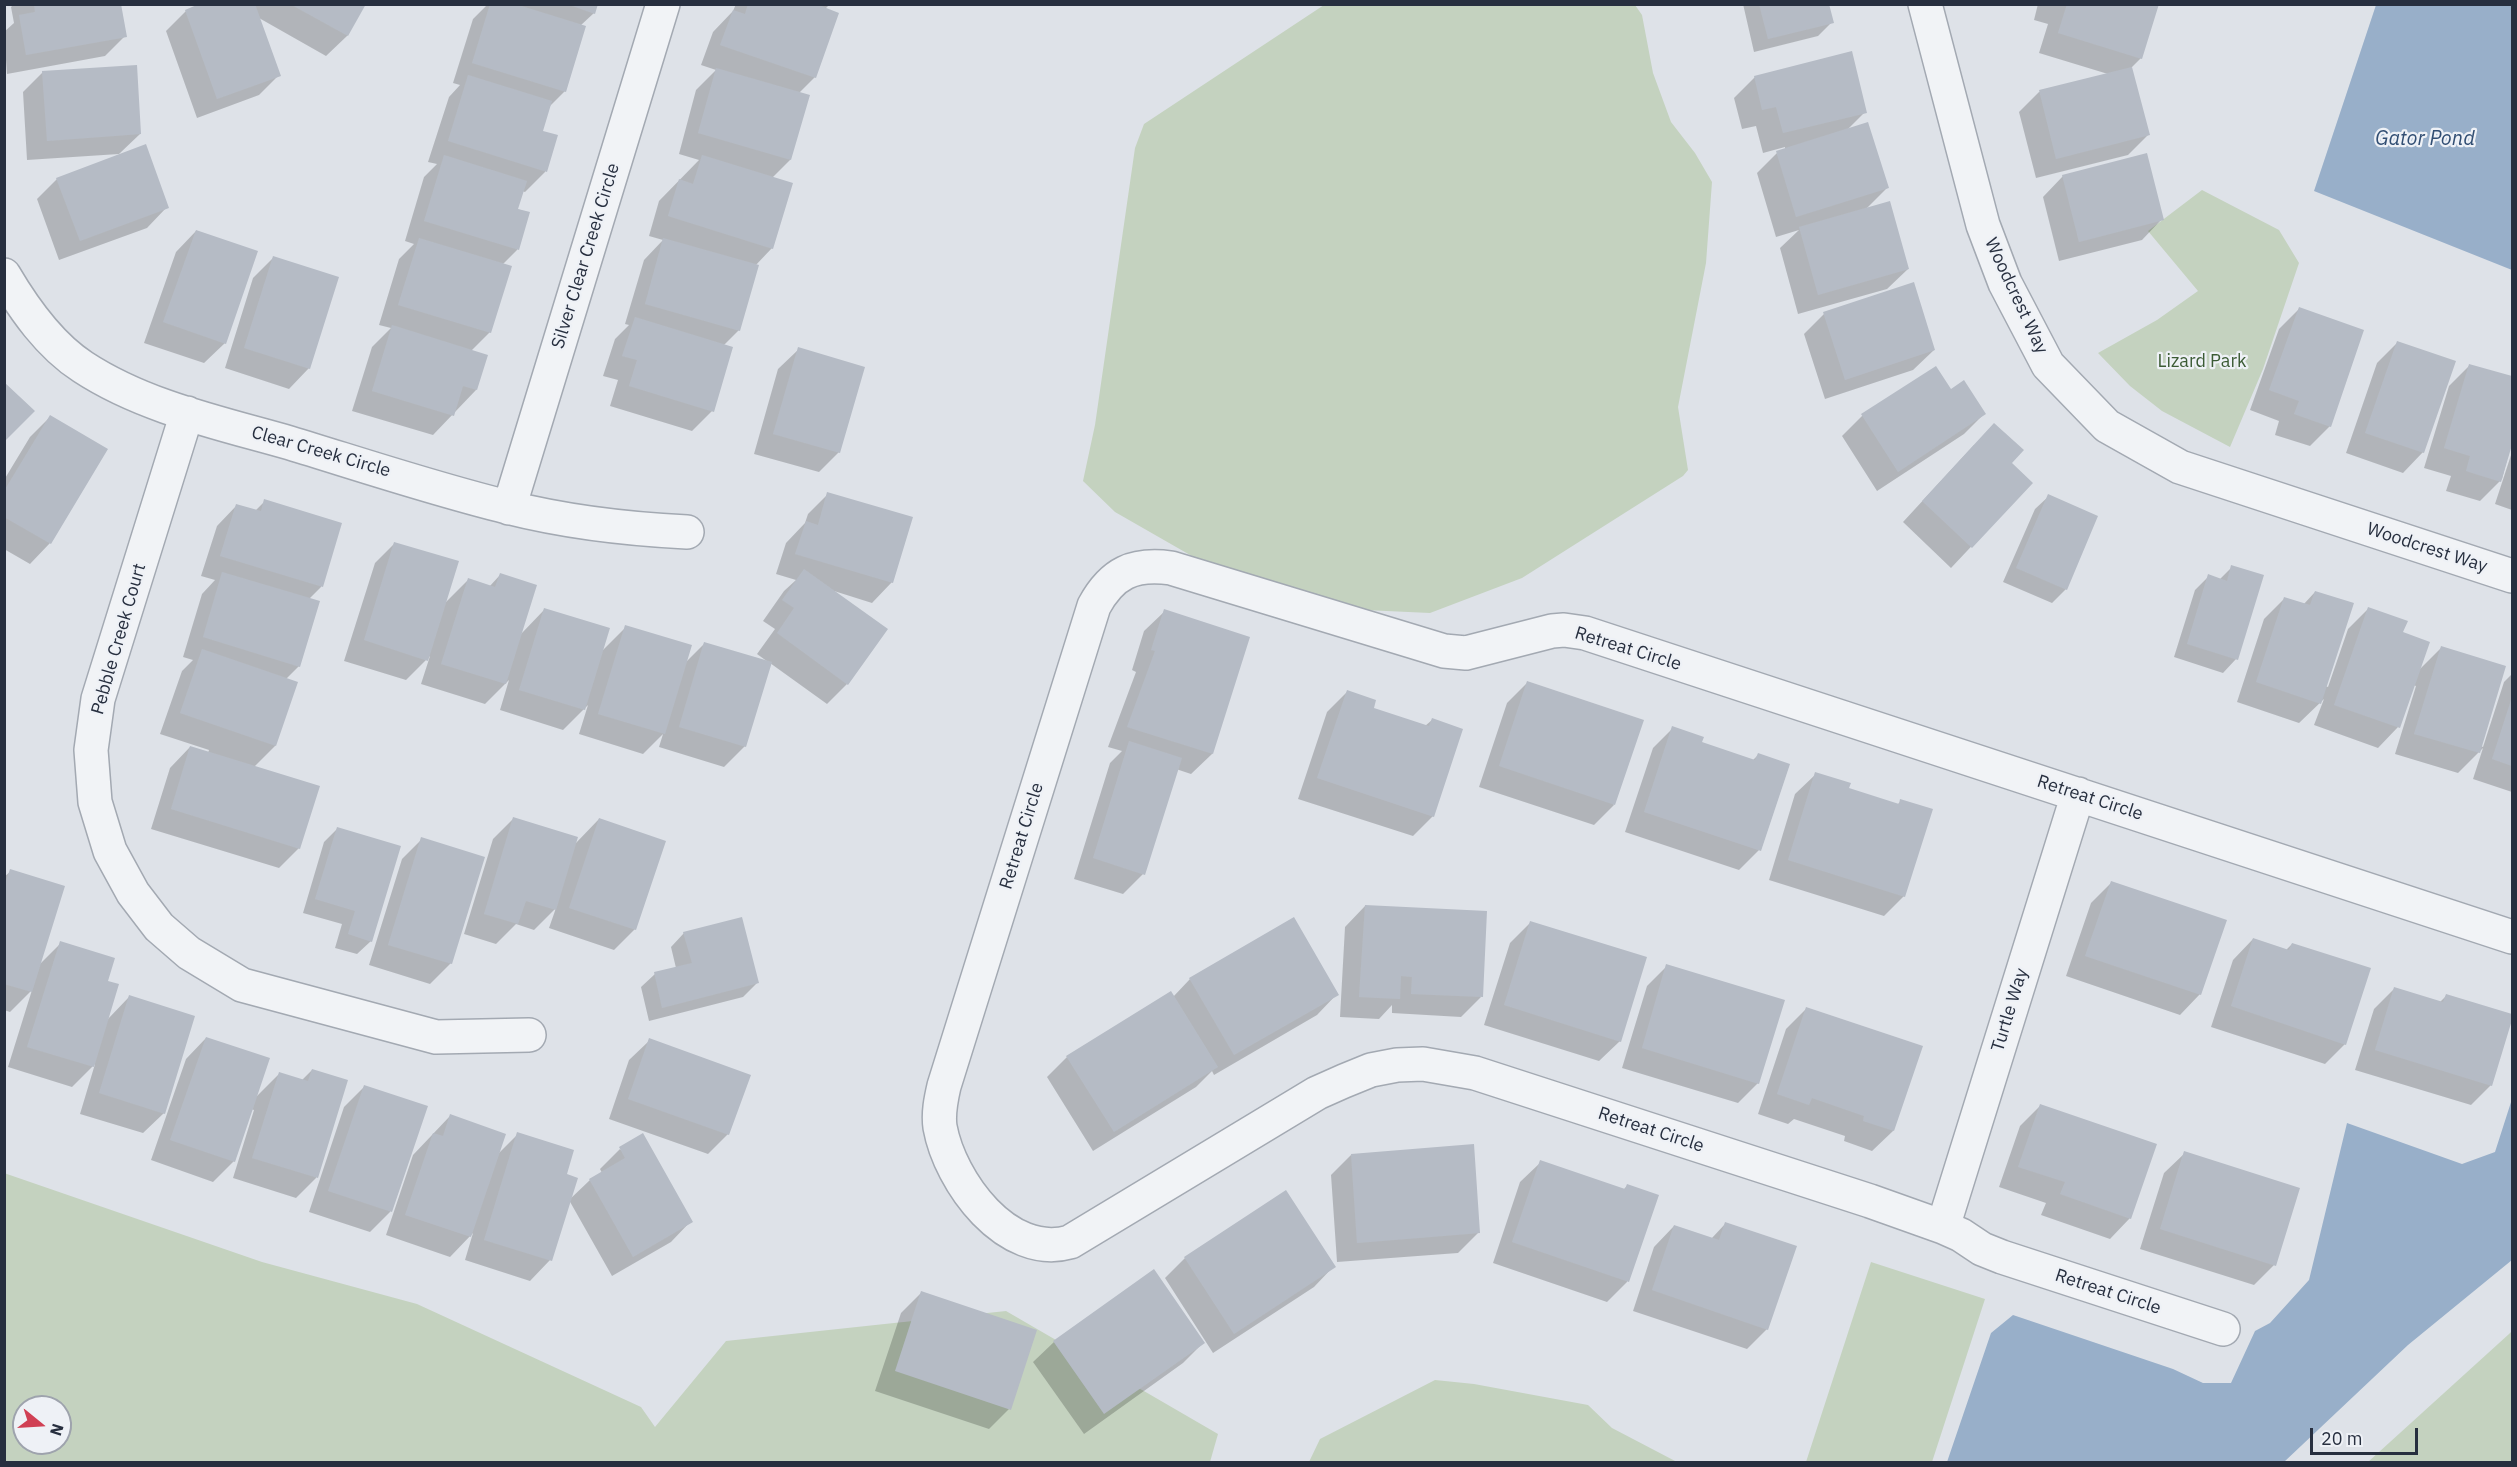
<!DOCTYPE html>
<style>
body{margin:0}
#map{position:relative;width:2517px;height:1467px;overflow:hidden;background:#dee2e8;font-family:"IBM Plex Sans",sans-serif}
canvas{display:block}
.frame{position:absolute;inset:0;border:6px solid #272f3f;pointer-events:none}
.north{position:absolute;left:12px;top:1395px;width:60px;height:60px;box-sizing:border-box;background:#eef1f6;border:2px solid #9ea3ad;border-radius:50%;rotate:108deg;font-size:16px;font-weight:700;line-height:24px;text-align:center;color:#272f3f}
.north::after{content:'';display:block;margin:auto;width:21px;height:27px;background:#d04054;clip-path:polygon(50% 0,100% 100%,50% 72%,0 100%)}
.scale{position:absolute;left:2310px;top:1428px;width:108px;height:27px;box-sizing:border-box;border:3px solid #272f3f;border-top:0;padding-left:8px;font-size:18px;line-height:21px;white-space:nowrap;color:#272f3f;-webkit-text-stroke:4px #eef1f6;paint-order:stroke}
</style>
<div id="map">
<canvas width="2517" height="1467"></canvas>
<div class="frame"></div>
<div class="north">N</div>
<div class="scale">20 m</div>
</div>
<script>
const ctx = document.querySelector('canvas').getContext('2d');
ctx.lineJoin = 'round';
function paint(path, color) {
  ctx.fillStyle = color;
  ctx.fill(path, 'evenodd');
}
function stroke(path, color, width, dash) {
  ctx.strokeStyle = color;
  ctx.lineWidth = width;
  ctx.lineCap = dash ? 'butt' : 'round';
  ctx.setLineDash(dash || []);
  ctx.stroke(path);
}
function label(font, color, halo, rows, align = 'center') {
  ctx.font = font + ' "IBM Plex Sans",sans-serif';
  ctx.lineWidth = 4.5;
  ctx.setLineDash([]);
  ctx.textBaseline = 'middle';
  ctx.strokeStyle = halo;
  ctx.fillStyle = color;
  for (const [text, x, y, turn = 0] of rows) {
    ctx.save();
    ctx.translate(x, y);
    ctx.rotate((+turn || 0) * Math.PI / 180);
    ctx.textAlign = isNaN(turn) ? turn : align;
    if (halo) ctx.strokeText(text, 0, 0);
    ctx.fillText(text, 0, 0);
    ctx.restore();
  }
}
const green = new Path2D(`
 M1324,5H1635L1642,15L1653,73L1671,122L1695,153L1712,182L1706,263L1678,407L1688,470L1683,476L1522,578L1430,613L1343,609L1211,567L1115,512L1083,481L1095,425L1135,148L1144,124Z
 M2202,190L2279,230L2299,263L2263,369L2230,447L2162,411L2130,386L2098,353L2157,320L2198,291L2148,231Z
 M4,1173L262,1262L417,1304L641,1407L655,1427L726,1341L1006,1311L1218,1434L1210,1462H5ZM24,1407H60V1443H24Z
 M1871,1262L1985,1299L1932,1462H1806Z
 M2512,1331V1462H2368L2509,1334Z
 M1435,1380L1474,1384L1588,1405L1612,1428L1677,1462H1309L1320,1439Z`);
const water = new Path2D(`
 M2376,5H2512V270L2314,191Z
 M2512,1099V1260L2408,1345L2284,1462H1947L1991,1333L2013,1315L2173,1369L2203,1383H2231L2255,1331L2270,1323L2309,1280L2347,1123L2462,1164L2495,1152Z`);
const shadow = new Path2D(`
 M14,4H120L125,36L105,56L7,74L4,32L14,23L11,7Z
 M204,4H364L347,36L326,56L259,18L279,75L259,95L197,118L166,31L186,11Z
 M481,4H596L594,13L580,26L565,91L549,107L541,132L556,136L545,172L525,192L522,191L517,209L529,213L517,250L502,265L490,332L471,351L476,390L433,435L352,411L372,347L391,328L379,325L399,259L414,244L405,241L424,177L437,164L428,162L449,97L460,85L453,83L473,19L486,6Z
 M736,4H830L825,9L815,77L799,93L790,160L772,178V248L755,266L739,330L723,346L712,411L692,431L610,406L618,380L603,376L615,339L629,325L625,324L644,260L663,240L649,236L659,201L699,160L679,154L696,90L716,70L701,65L713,32L733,11Z
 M1743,4H1828L1832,22L1818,36L1754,52Z
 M2038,4H2157L2141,58L2131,68L2148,135L2128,155L2036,178L2019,112L2039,92L2108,74L2039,53L2048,24L2034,20Z
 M43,72L140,134L119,154L27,160L23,92Z
 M1755,77L1865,112L1847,130L1887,188L1865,210L1908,269L1887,289L1798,314L1780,248L1799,230L1776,237L1757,173L1777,153L1785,150V147L1763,153L1756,126L1742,129L1734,98Z
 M2063,176L2162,219L2142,240L2059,261L2043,197Z
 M57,179L167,207L147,228L59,260L37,199Z
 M196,231L225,343L204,363L144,343L176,252Z
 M273,258L309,368L289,389L225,368L253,278Z
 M2299,309L2330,426L2310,446L2275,435L2279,421L2250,410L2279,329Z
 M1824,314L1934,350L1913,370L1825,399L1804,334Z
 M2397,343L2423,452L2403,473L2346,453L2377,363Z
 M799,349L839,452L819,472L754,454L778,369Z
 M2470,365L2512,378V440L2502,479L2480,501L2446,491L2451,476L2424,468L2449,386Z
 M1950,391L1984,414L1964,434L1877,491L1842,436L1862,416Z
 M50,417L106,449L50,543L30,564L4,549V480L30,437Z
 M1974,445L2009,463L2031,483L1951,568L1903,522Z
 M2512,452V510L2495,504Z
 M828,494L892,582L872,603L834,591L847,684L827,704L770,663L745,746L724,767L659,747L663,734L643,754L579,734L588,705L563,730L500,710L509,680L485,704L421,684L430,656L406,680L344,661L375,563L395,543L444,604L468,580L489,587L500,575L521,634L544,610L601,652L626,627L685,663L705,643L768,662L757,654L775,629L763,621L784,591L796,580L776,574L786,543L805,523L808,514Z
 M2049,496L2066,589L2052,603L2003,582L2035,509Z
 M265,501L340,524L321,587L309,599L299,666L286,679L275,746L254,767L299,848L279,868L151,829L170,768L190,747L208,753L209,750L160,734L182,671L193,660L183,657L202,594L215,580L201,576L217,526L237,505L255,511Z
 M2232,567L2236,659L2223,673L2174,657L2195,590L2209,576L2219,580Z
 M2315,592L2325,686L2328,687L2348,629L2368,609L2401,633L2418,671L2441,648L2481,746L2483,747L2504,682L2512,674V792L2473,779L2483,748L2458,773L2395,754L2416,686L2413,685L2398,727L2378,748L2314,725L2324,699L2299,723L2237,702L2264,619L2284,599L2303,605Z
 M1165,611L1248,638L1212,754L1191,774L1176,769L1143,874L1123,894L1074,879L1110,763L1122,751L1108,747L1136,672L1132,670L1144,631Z
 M1527,683L1614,805L1594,825L1479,787L1507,703Z
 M1347,692L1372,709L1425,726L1432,720L1433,816L1413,836L1298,799L1327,712Z
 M1673,728L1700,743L1752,761L1758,755L1759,850L1739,870L1625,832L1653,748Z
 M1816,774L1847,789L1897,805L1901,801L1904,896L1884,916L1769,880L1795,794Z
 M513,819L575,844L599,819L635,929L614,950L549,928L556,908L534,930L516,924L496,944L464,934L493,839Z
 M337,829L371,941L357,954L335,948L342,924L303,913L324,842Z
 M422,839L451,963L430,984L369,965L402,859Z
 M11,871L39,965L61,943L106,982L107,1020L129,997L164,1113L143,1133L80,1114L95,1064L72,1087L8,1067L32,990L10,1012L4,1010V877Z
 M2112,882L2200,994L2180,1015L2066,976L2091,903Z
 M1365,906L1481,997L1461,1017L1392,1013V1005L1379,1019L1340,1017L1345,927Z
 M1530,923L1620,1041L1599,1061L1484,1025L1510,943Z
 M684,933L757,983L743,997L649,1021L641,987L655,974L676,968L671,947Z
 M2253,939L2286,950L2292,944L2345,1044L2325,1064L2211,1027L2233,960Z
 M1667,966L1758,1083L1738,1103L1622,1068L1647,986Z
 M1190,979L1337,994L1317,1015L1214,1075L1212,1071L1196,1087L1093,1151L1047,1077L1067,1057L1173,997Z
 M2394,989L2440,1002L2446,996L2512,1015L2491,1085L2471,1105L2355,1070L2374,1009Z
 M1806,1009L1921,1047L1893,1131L1872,1151L1844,1141L1845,1136L1794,1119L1788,1124L1758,1114L1786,1029Z
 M206,1038L255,1098L279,1074L301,1081L312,1070L346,1081L316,1178L296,1198L233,1178L254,1110L251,1109L234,1161L213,1182L151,1160L186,1059Z
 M650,1040L728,1134L708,1154L609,1119L629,1060Z
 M365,1086L426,1107L390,1212L370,1232L309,1212L344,1107Z
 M2040,1106L2130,1218L2110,1239L2041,1215L2046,1203L1999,1187L2020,1126Z
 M450,1116L498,1154L518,1134L565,1175L550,1260L530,1281L465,1260L473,1233L450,1257L386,1235L413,1155Z
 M620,1149L691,1221L671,1242L612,1276L569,1200L590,1180L602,1173L600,1169Z
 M2185,1153L2274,1265L2254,1285L2140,1249L2164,1173Z
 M1351,1155L1478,1233L1458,1253L1337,1262L1331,1175Z
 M1541,1162L1623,1190L1627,1186L1657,1196L1627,1282L1607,1302L1493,1263L1520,1182Z
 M1726,1223L1767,1329L1747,1349L1633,1311L1654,1247L1674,1226L1711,1239Z
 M1185,1258L1334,1266L1314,1287L1213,1353L1165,1278Z
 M922,1292L1009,1409L989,1429L875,1391L901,1313Z
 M1054,1342L1203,1343L1183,1363L1084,1434L1033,1362Z`);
const building = new Path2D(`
 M34,4H121L127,37L26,55L19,15L35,12Z
 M199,4H255L281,76L217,99L185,10Z
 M290,4H366L348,36Z
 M490,4H515L586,26L566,92L472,63Z
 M567,4H598L595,14Z
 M748,4H816L839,13L816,78L720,45L733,10L745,14Z
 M1759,4H1829L1834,23L1768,39Z
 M2067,4H2159L2142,59L2058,33Z
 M1852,51L1867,113L1783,133L1776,107L1762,110L1754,76Z
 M137,65L141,134L47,141L42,71Z
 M2132,67L2150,135L2056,159L2039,90Z
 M716,68L810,95L791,160L698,133Z
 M468,75L552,101L543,131L558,135L547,172L448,141Z
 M1868,122L1889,188L1796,217L1776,151Z
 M146,144L169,208L80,241L56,178Z
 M2147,153L2164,220L2079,242L2062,175Z
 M444,155L527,181L518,209L530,212L519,250L424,221Z
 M702,155L793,183L773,249L668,216L679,179L693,184Z
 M1890,201L1909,269L1818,295L1799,227Z
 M196,230L258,251L226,344L163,322Z
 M419,238L512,266L491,333L398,305Z
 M663,238L759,265L740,331L645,304Z
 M273,256L339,277L310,369L244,348Z
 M1914,282L1935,350L1845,380L1823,312Z
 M2299,307L2364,330L2331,427L2294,414L2299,401L2269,390Z
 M635,317L733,347L714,412L629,386L637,360L622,356Z
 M392,325L488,355L477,390L463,386L454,416L372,391Z
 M2397,341L2456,361L2424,453L2365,433Z
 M798,347L865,367L840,453L773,434Z
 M2469,364L2512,376V445L2501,482L2466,471L2470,456L2444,448Z
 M1936,366L1951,389L1964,380L1986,414L1898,472L1861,414Z
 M4,382L35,411L4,442Z
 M50,415L108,449L51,544L4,517V491Z
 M1994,423L2024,450L2012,463L2033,483L1972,548L1922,501Z
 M827,492L913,517L893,583L795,554L806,521L818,525Z
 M2048,494L2098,516L2067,590L2016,568Z
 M264,499L342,523L323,587L220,556L236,504L261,511Z
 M394,542L459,561L428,661L364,640Z
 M2231,565L2264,575L2238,660L2187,644L2208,574L2227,581Z
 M804,569L888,629L848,685L777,633L794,608L782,600Z
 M222,572L320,601L300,667L203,637Z
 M500,573L537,585L506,684L441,664L468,578L495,587Z
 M2315,591L2354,603L2321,704L2256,682L2284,597L2310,605Z
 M2368,607L2408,621L2403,632L2430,642L2400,728L2334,705Z
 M544,608L610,628L585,710L519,690Z
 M1164,609L1250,637L1213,754L1127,727L1155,651L1151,650Z
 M625,625L692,645L665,734L598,714Z
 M704,642L772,662L746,747L679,727Z
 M2441,646L2506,666L2480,753L2414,734Z
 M202,649L298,682L276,746L180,713Z
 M1527,681L1644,720L1615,805L1499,766Z
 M1347,690L1376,700L1374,708L1429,726L1432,718L1463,729L1434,817L1317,778Z
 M2512,697V766L2492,759Z
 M1672,726L1704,737L1702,742L1755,760L1758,753L1790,764L1761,851L1644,812Z
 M1129,741L1182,758L1145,875L1093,858Z
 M190,746L320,786L300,849L171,809Z
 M1815,772L1851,783L1849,788L1899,804L1900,799L1933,809L1905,897L1788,860Z
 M513,817L578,837L556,910L526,901L518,924L484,914Z
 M599,818L666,841L636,930L569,908Z
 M337,827L401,846L372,942L348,934L355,911L315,899Z
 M421,837L485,857L452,964L388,945Z
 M10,869L65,886L32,992L4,984V887Z
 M2111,881L2227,920L2201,995L2085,956Z
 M1365,905L1487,911L1483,997L1411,994L1412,977L1401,976L1400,999L1359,997Z
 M742,917L759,983L662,1008L654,972L692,963L683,932Z
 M1294,917L1339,995L1234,1055L1189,978Z
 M1530,921L1647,957L1621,1042L1504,1005Z
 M2253,938L2289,950L2292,943L2371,968L2346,1045L2231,1006Z
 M60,941L115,958L108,981L119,984L94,1067L27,1047Z
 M1666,964L1785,1000L1759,1084L1642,1048Z
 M2394,987L2443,1002L2446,994L2512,1014V1020L2492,1086L2375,1050Z
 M1171,991L1218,1067L1114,1132L1066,1056Z
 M129,995L195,1016L165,1114L99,1093Z
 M1806,1007L1923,1046L1894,1131L1863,1121L1864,1116L1812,1098L1809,1105L1777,1094Z
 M206,1037L270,1058L235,1162L170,1140Z
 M649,1038L751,1075L729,1135L628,1099Z
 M312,1069L348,1080L318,1178L252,1158L279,1072L308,1081Z
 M364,1085L428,1106L392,1212L328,1191Z
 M2040,1104L2157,1144L2131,1219L2060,1194L2065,1182L2018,1167Z
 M450,1114L506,1134L471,1237L405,1215L433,1133L443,1136Z
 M517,1132L574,1150L567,1174L578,1178L552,1261L484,1240Z
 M643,1133L693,1222L633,1257L589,1179L625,1158L619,1147Z
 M1474,1144L1480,1233L1357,1243L1351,1154Z
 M2184,1151L2300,1188L2276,1266L2160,1229Z
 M1540,1160L1625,1189L1627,1184L1659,1195L1629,1282L1512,1242Z
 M1286,1190L1336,1267L1234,1334L1184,1257Z
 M1725,1222L1797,1246L1768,1330L1652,1290L1674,1225L1719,1240Z
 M1154,1269L1205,1343L1104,1414L1053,1341Z
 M921,1291L1037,1330L1011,1410L895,1371Z`);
const minor = new Path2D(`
 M1925,4L1983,225L2005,283L2048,365L2107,426L2180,467L2512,576
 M4,275C24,309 49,345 83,367C144,407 220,423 290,443C362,465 434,489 507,507C566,522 627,529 687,532
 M187,413L98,699L91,750L95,802L110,851L133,893L159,927L189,953L242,985L436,1037L529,1035
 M509,508L663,4
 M1943,1227L2078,794
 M2223,1329L2002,1257L1982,1249L1961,1235L1943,1227L1870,1201L1475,1073L1423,1064L1397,1065L1371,1070L1344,1081L1317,1093L1070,1242C1007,1260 950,1182 940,1127C938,1113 941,1099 944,1086L1094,606C1112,573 1133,563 1171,568L1444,651L1466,653L1552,631L1564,630L1585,633L2512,937`);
const streetNames = [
 ["Silver Clear Creek Circle",586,256,-73],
 ["Woodcrest Way",2016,296,65],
 ["Clear Creek Circle",321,452,16],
 ["Woodcrest Way",2427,548,18],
 ["Pebble Creek Court",119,639,-74],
 ["Retreat Circle",1628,649,17],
 ["Retreat Circle",2090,798,18],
 ["Retreat Circle",1022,836,-73],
 ["Turtle Way",2010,1010,-73],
 ["Retreat Circle",1651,1130,18],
 ["Retreat Circle",2108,1292,18]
];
const parkNames = [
 ["Lizard Park",2202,362]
];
const waterNames = [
 ["Gator Pond",2425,139]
];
paint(green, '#c4d2bf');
paint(water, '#98afc9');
paint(shadow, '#0003');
paint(building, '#b5bbc5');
stroke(minor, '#a3a9b2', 36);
stroke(minor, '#f1f3f6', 33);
label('18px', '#272f3f', '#eef1f6', streetNames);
label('18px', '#3b5b34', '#eef1f6', parkNames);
label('italic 20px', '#314e73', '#eef1f6', waterNames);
</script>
